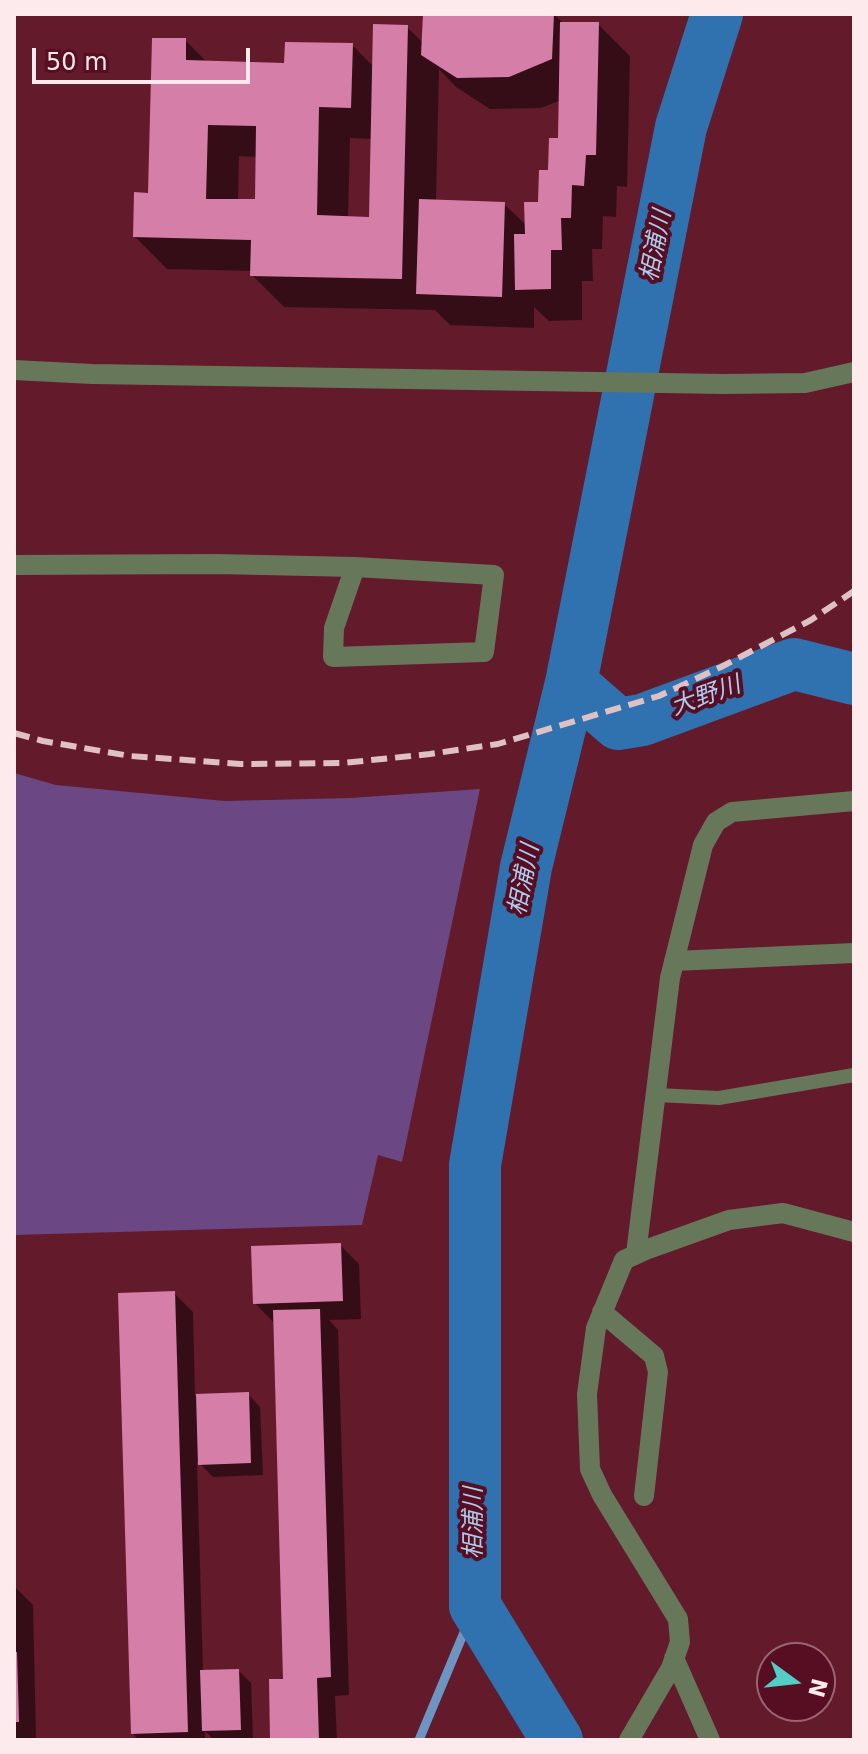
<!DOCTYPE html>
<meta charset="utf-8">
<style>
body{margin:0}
#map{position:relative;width:868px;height:1754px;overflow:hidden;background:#631a2b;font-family:"DejaVu Sans",sans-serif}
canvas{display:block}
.frame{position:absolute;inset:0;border:16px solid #fdeaec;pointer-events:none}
.north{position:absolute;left:756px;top:1642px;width:80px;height:80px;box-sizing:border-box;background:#570d22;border:2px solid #996573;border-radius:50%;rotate:105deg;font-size:22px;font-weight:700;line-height:32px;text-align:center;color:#fdeaec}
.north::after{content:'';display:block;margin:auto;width:28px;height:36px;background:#54cdc7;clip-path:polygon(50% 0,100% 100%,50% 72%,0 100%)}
.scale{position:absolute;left:32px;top:48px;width:218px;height:36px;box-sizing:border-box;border:4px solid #fdeaec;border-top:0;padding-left:10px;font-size:24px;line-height:28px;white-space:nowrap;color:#fdeaec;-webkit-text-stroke:6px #570d22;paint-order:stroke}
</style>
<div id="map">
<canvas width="868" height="1754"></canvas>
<div class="frame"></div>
<div class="north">N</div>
<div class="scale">50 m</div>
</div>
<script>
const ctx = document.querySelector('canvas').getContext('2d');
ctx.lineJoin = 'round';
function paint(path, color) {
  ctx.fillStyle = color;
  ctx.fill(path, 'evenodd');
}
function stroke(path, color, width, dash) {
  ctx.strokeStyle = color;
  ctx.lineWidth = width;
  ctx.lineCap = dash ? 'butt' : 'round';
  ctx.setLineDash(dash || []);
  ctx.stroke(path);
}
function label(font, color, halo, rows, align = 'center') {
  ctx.font = font + ' "DejaVu Sans","Noto Sans JP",sans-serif';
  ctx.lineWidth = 8;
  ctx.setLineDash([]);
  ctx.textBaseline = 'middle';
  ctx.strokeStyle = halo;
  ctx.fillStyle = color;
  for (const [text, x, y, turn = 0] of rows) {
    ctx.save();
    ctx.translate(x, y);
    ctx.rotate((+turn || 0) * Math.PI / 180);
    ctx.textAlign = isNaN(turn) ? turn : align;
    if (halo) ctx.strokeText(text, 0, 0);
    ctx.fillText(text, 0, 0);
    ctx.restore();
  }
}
const green = new Path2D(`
 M14,773L56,785L225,801L350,798L480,789L402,1162L378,1155L362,1225L14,1235Z`);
const shadow = new Path2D(`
 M425,14H554L564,24H598L630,56L627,187L617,186L616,217L603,216L602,249H592L593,281H582V320L549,321L534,307V328L450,325L435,310L284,307L252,275V271L167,269L135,237L150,195L185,40L208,63L286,65L352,45L374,67L407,27L424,44ZM439,69L456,87L490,109L541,108L561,100L560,140L540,204L527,226L504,204L436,201ZM350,138L372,139L371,219L348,218ZM239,156L257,157V201H238Z
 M340,1245L359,1264L361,1319L329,1320L338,1330L349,1695L335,1696L337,1740H272L285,1681L273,1322L255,1303Z
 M174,1293L193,1312L195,1396L248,1394L260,1407L263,1475L213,1477L197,1461L203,1671H239L251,1683L253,1740H214L205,1731V1740H139L133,1734Z
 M14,1586L33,1605L36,1740H14Z`);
const stream = new Path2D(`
 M419,1740L475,1606`);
const river = new Path2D(`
 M571,683L618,724L642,720L794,664L854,679
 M557,1740L475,1606V1165L526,867L571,683L681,127L717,14`);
const building = new Path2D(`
 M423,14H554L552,59L509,77L457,78L421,55Z
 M560,22H599L596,155H586L584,186L572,185L571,218H561L562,250H551V289L515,290L514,234H525L524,202H538L539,170H548L549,138H558Z
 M373,24L408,25L402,279L250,276L251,240L133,237L134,192L148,193L152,38H186V60L284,63L285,42L353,43L351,108L319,107L317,215L369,217ZM208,125L256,126L255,199H206Z
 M419,199L505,202L502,297L416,294Z
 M341,1243L343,1301L253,1304L251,1246Z
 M175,1291L188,1732L131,1734L118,1293Z
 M320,1309L331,1677L317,1678L319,1740H270L269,1679H283L273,1310Z
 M249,1392L251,1463L198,1465L196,1394Z
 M14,1652H17L19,1722H14Z
 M239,1669L241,1730L202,1731L200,1670Z`);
const service = new Path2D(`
 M656,1095L719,1098L854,1075`);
const minor = new Path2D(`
 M14,370L92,374L724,384L805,383L854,372
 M14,565L216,564L355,567L494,575L484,652L333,657L334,628L355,567
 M674,961L854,953
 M636,1254L670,978L703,845L716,822L732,812L854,801
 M602,1312L654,1356L658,1372L644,1496
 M674,1658L710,1740
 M629,1740L671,1668L680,1642L678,1619L602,1495L590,1469L587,1394L596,1328L624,1260L648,1249L729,1220L783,1213L854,1232`);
const rail = new Path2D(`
 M14,733L43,741L130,756L240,764L343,763L430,754L498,744L659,696L721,667L811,620L854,591`);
const waterNames = [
 ["相浦川",657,246,-79],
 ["大野川",706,697,-20],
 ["相浦川",525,880,-79],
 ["相浦川",475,1523,-90]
];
paint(green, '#6b4783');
paint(shadow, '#0007');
stroke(stream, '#6e95c2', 9);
stroke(river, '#3071b0', 52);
paint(building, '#d57fa8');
stroke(service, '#67775a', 14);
stroke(minor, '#67775a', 20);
stroke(rail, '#dec0c5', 6, [16, 8]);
label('italic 24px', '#acccee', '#570d22', waterNames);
</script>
